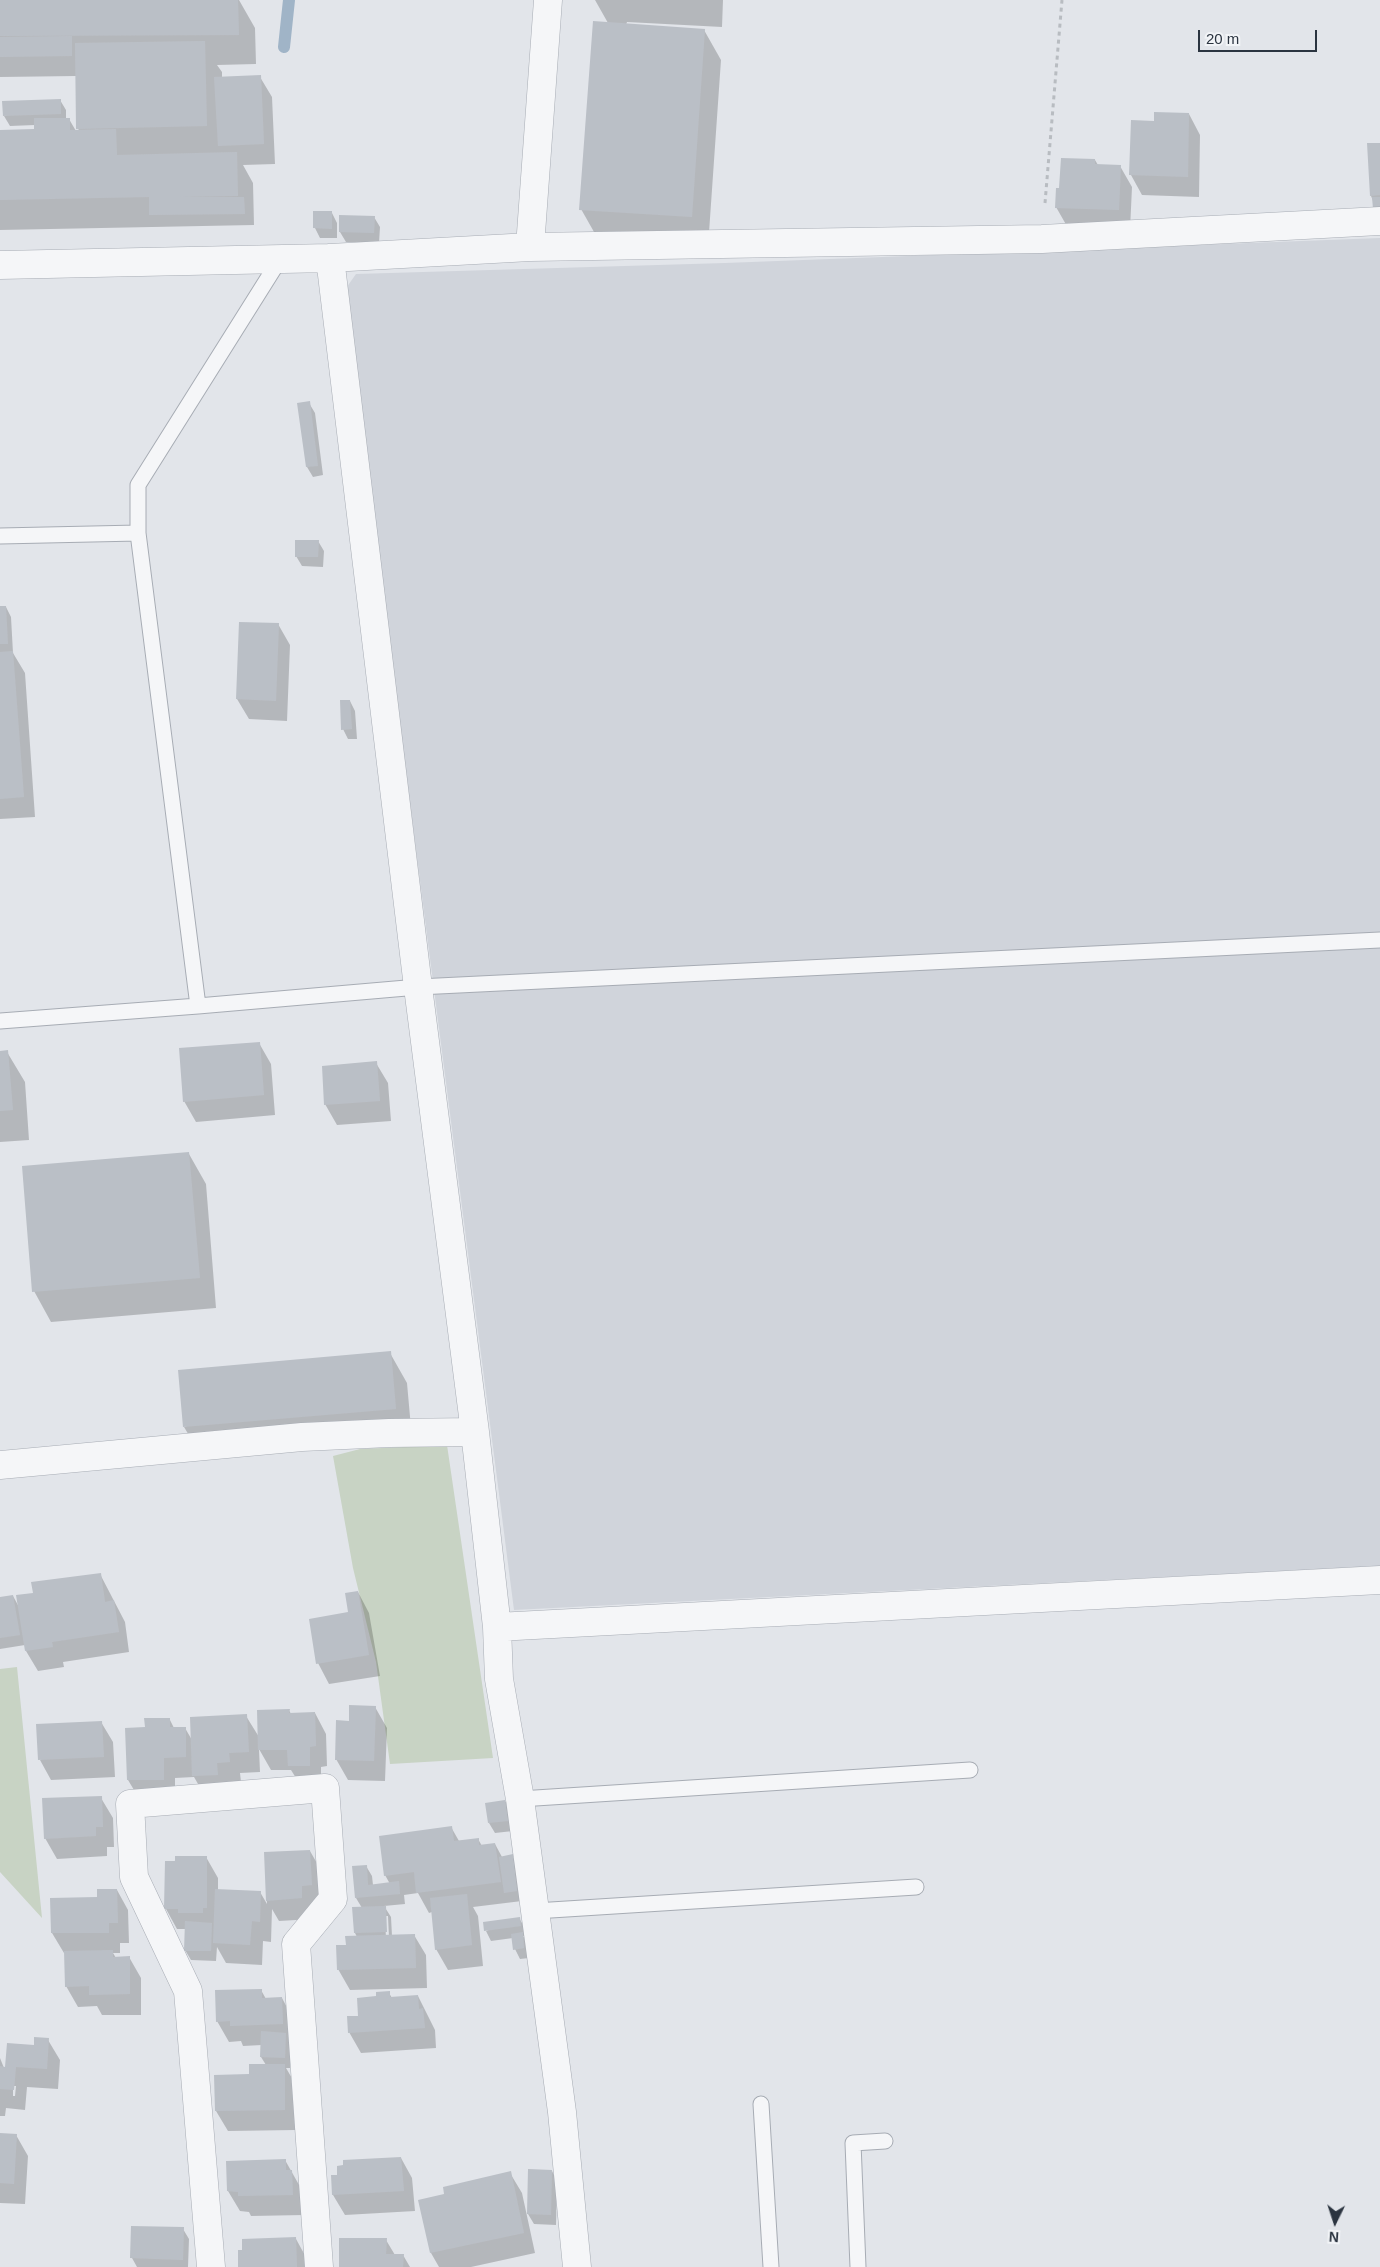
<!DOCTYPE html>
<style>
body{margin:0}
#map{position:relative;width:1380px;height:2267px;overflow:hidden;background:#e2e5ea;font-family:Arial,sans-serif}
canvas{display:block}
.north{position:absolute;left:1310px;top:2197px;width:50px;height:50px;-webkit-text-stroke:4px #f2f4f7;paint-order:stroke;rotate:184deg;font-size:14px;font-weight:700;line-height:20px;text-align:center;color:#2b3440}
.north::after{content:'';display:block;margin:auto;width:18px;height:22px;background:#2b3440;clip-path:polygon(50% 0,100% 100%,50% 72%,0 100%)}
.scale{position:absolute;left:1198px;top:30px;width:119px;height:22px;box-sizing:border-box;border:2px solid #2b3440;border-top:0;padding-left:6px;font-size:15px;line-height:18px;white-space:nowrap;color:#2b3440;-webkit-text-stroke:4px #f2f4f7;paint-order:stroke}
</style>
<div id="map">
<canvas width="1380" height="2267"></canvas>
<div class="north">N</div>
<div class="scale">20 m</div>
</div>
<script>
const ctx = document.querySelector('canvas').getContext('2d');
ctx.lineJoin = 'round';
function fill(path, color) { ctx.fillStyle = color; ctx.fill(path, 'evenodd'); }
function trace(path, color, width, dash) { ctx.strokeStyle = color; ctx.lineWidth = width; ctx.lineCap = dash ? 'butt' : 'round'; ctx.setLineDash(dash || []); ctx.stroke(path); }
fill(new Path2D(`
 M1380,238V1566L514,1610L344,291L356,274L725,263Z`), '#d0d4db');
fill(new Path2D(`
 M447,1445L493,1758L390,1764L376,1662L353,1568L333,1456L360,1449Z
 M17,1667L42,1918L0,1872V1669Z`), '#c8d3c4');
fill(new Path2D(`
 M0,0H239L255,28L256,64L217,65L222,72V78L260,77L272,97L275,164L243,165L253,183L254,225L0,230V131L36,130L35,125L10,126L4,116L60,100L66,110V119H69L76,131H79L78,128L77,76L0,77Z
 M595,0H723L722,27L627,22L626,25L704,30L721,60L708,247L598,239L581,209L608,23Z
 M1189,114L1200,135L1199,197L1142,195L1131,175Z
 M1380,144V218L1371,196Z
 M1095,160L1098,165L1120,166L1132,187L1130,230L1068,228L1056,207L1061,189Z
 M332,213L337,223V238H320L315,228Z
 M340,217H374L380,227L379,243L346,242L340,232Z
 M309,403L315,413L323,475L313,477L307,467L299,404Z
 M318,541L324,551L323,567L302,566L296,556Z
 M0,607H6L11,617L13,653L25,673L35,817L0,819Z
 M278,624L290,645L287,721L249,719L237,699Z
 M350,701L355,711L357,739H348L343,729Z
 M259,1043L271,1064L275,1115L196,1122L184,1101Z
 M0,1052H7L25,1082L29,1140L0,1142Z
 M376,1063L388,1083L391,1121L337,1125L325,1104Z
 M189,1154L206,1184L216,1308L51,1322L34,1291Z
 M390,1353L407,1383L412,1439L202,1457L184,1427Z
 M100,1574L125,1622L129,1652L63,1662L64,1667L38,1671L26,1651L25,1645L0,1649V1598L13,1596L19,1607L34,1594Z
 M358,1592L369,1613L380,1676L329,1684L318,1663L350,1613Z
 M375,1707L387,1728L385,1781L348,1780L336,1759L350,1722Z
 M289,1710L291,1714L315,1713L326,1734L327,1766L321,1767V1786H301L291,1770H271L259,1749L260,1772L240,1773L241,1782L205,1796L194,1777L175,1778V1800H140L128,1780L146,1728L170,1720L174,1728H185L192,1740L246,1716L259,1737Z
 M101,1722L113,1742L115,1777L51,1780L40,1760Z
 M101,1798L113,1818L114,1847H107V1856L57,1859L45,1838Z
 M505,1801L511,1811L513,1831L495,1833L489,1823Z
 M451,1827L459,1841L478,1839L482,1846L495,1844L502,1857L512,1856L518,1866L522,1901L473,1907L478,1916L483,1966L448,1970L436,1949L432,1912L429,1913L418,1893L404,1895L405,1904L384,1906L391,1917L392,1936L414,1935L426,1955L427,1988L350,1990L338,1969L347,1947L357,1937L355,1933L362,1908L356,1898L366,1866L372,1876L373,1885L390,1884L385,1875ZM385,1916H388L389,1938L386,1939Z
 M310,1851L322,1872L323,1905L313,1919L279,1921L272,1909L271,1942L263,1941L262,1965L226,1963L217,1947L216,1961L191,1960L185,1950L186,1929H177L166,1909V1862L206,1857L218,1878V1890L260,1892L267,1904L265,1853Z
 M117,1890L128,1910L129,1943H120V1953H113L116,1958L129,1957L141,1978V2015H102L97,2006L78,2007L66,1986V1953H64L52,1933L99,1899Z
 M519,1918L525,1928L526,1936H523L528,1944L529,1958L520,1959L515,1949L513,1938L491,1941L486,1931Z
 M261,1990L266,1999L282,1998L293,2019L290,2068H286L296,2085V2130L228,2131L216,2111L251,2076L266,2065L261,2057L262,2045L243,2046L241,2041L229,2042L217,2021Z
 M389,1993L392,1998L418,1996L435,2030L436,2048L361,2053L349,2032L360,2017Z
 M48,2040L60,2060L58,2089L27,2087L25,2110L6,2108L5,2116H0V2058L4,2068H6L35,2047ZM13,2086H16L15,2096H13Z
 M0,2134L16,2135L28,2156L25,2204L0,2203Z
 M401,2158L412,2178L415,2211L345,2215L333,2195L332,2176H339L345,2166Z
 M285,2160L303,2192L304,2215L251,2216L249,2212L240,2211L228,2191Z
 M529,2170L552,2171L557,2181L556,2225L534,2224L528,2214Z
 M510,2173L522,2193L535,2253L471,2267H439L431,2253L420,2201L446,2195Z
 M183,2229L189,2239L188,2267H137L132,2258Z
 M296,2239L307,2259L308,2267H239Z
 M386,2240L395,2255H403L410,2267H340Z`), '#0003');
trace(new Path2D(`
 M284,47L289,0`), '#a0b4c7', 12);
fill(new Path2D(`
 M0,0H238L239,35L0,36Z
 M593,21L705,29L692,217L579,210Z
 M72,36V56L0,57V37Z
 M205,41L207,126L76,129L75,43Z
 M261,75L264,144L218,146L214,77Z
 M61,99V114L3,116L2,101Z
 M1154,112L1189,113L1188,177L1129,175L1131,120L1154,121Z
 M34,118H70V130L116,129L117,155L237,152L238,196L178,197H244L245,214L149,215V197L0,200V130L34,129Z
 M1367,143H1380V195L1370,196Z
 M1061,158L1095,159V164L1121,165L1119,210L1055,208L1056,188H1059Z
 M1372,197H1380V209H1373Z
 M313,211H332V229L313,228Z
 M339,215L375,216L374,233L339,232Z
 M310,401L318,466L306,467L297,403Z
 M295,540H319L318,557H295Z
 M0,606H6L8,644H0Z
 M239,622L279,623L276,701L236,699Z
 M13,651L24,797L0,799V652Z
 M340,700H350L352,729L341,730Z
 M260,1042L264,1095L183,1102L179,1048Z
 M8,1050L13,1110L0,1111V1051Z
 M377,1061L380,1101L324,1105L322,1066Z
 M189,1152L200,1278L32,1292L22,1166Z
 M391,1351L396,1409L183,1427L178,1370Z
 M101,1573L105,1602L114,1600L119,1632L52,1642L53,1647L25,1651L16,1595L33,1593L31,1582Z
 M358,1591L369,1655L316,1664L309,1619L348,1612L345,1593Z
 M13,1595L20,1635L0,1638V1597Z
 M349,1705L376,1706L374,1761L335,1760L336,1720L349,1721Z
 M290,1709L289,1713L315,1712L316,1746L310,1747V1766H288L287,1750H258L257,1710Z
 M247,1714L249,1752L229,1753L230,1762L217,1763L218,1775L192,1776L190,1717Z
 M144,1718H170V1727H186V1757L164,1758V1780H127L125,1728L145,1727Z
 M102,1721L104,1757L38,1760L36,1724Z
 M102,1796L103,1827H96V1836L44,1839L42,1798Z
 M505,1800L508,1821L488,1823L485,1803Z
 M452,1826L454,1841L479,1838V1845L495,1843L501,1882L416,1893L414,1872L384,1876L379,1836Z
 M310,1850L312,1885L302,1886V1898L266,1901L264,1852Z
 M513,1854L517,1891L504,1893L499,1857Z
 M175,1856H207V1908H203V1913H178V1909H164L165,1861H175Z
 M367,1865L368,1885L399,1881L400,1894L355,1898L352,1866Z
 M97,1889H117L118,1923H109V1933H51L50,1898L97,1897Z
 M215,1889L261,1891L260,1922L252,1921L250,1945L213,1943Z
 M467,1894L472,1945L435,1950L430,1898Z
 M386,1906L387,1932L354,1933L352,1907Z
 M520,1917L521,1926L484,1931L483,1922Z
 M185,1921L212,1923L211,1951H184Z
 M523,1932L524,1948L513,1950L511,1934Z
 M415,1934L416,1968L337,1970L336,1945H346L345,1936Z
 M113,1950V1957L130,1956V1994L89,1995V1986L65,1987L64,1951Z
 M262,1989V1998L282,1997L283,2024L230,2026V2021L216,2022L215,1990Z
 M390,1991V1997L418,1995L419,2009L423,2008L425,2028L348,2033L347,2016H358L357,1998L376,1996V1992Z
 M261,2031L286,2033L285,2058L260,2057Z
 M34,2037L49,2038L47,2069L16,2067L14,2090L0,2089V2066L5,2067L7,2043L34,2045Z
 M249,2064H285V2110L215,2111L214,2075L249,2074Z
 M0,2133L17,2134L14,2184L0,2183Z
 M401,2157L404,2191L332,2195L331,2175H337V2166L343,2165V2160Z
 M286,2159V2170H292L293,2195L238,2196V2192L227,2191L226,2161Z
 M528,2169L552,2170L551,2215L527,2214Z
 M511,2171L524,2233L430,2253L418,2200L444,2194L443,2187Z
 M131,2226L184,2227L183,2260L130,2258Z
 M296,2237L297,2267H238V2250H242V2239Z
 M339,2238H387L386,2254H404L403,2267H339Z`), '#babfc6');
const service = new Path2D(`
 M0,536L138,533
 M198,1006L418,987L1380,940
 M0,1021L198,1006L138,533V485L280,259
 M520,1799L970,1770
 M535,1911L916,1887
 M761,2104L771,2267
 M858,2267L853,2143L885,2141`);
const minor = new Path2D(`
 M530,247L548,0
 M330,258L418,987L475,1432L497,1627L499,1679L520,1799L562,2112L577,2267
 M0,265L330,258L530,247L1042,239L1380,221
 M0,1465L302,1437L389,1433L475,1432
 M497,1627L1380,1580
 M211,2267L188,1991L134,1877L130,1804L325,1788L333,1899L296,1944L319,2267`);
trace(service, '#a7acb4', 17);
trace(minor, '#a7acb4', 29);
trace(new Path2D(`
 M1045,203L1062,0`), '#b8bcc1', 3, [4, 4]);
trace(service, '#f5f6f8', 15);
trace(minor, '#f5f6f8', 28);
</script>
